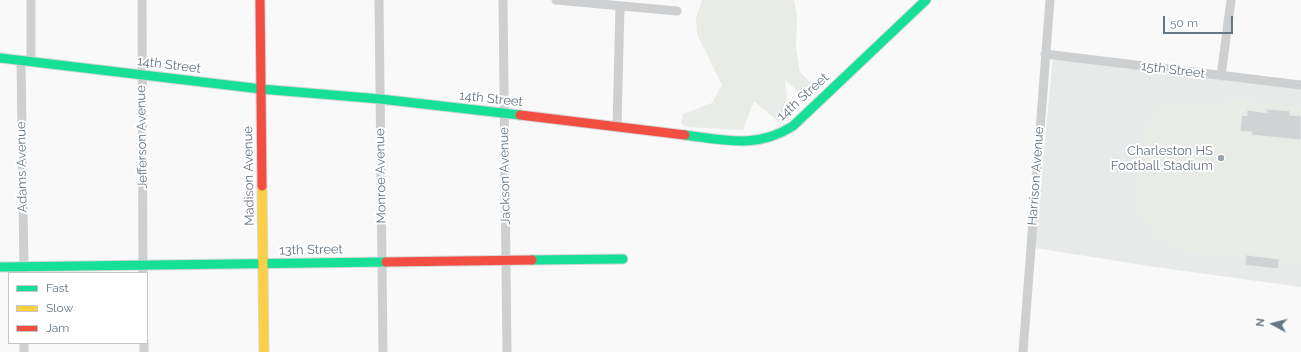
<!DOCTYPE html>
<style>
body{margin:0}
#map{position:relative;width:1301px;height:352px;overflow:hidden;background:#f9f9f9;font-family:Raleway,sans-serif}
canvas{display:block}
.legend{position:absolute;left:8px;top:272px;width:140px;height:72px;box-sizing:border-box;background:#fff;border:1px solid #c1c8cd;margin:0;padding:5px 7px;list-style:none;font-size:12px;color:#657683}
.legend li{display:flex;align-items:center;gap:8px;height:20px}
.legend b{width:20px;border:1px solid #c1c8cd}
.north{position:absolute;left:1253px;top:304px;width:40px;height:40px;-webkit-text-stroke:3px #fff;paint-order:stroke;rotate:277deg;font-size:11px;font-weight:700;line-height:16px;text-align:center;color:#657683}
.north::after{content:'';display:block;margin:auto;width:14px;height:18px;background:#657683;clip-path:polygon(50% 0,100% 100%,50% 72%,0 100%)}
.scale{position:absolute;left:1163px;top:16px;width:70px;height:18px;box-sizing:border-box;border:2px solid #657683;border-top:0;padding-left:5px;font-size:12px;line-height:14px;white-space:nowrap;color:#657683;-webkit-text-stroke:3px #fff;paint-order:stroke}
</style>
<div id="map">
<canvas width="1301" height="352"></canvas>
<ul class="legend">
<li><b style="height:5px;background:#16e098"></b>Fast</li>
<li><b style="height:5px;background:#ffcf43"></b>Slow</li>
<li><b style="height:5px;background:#f24e42"></b>Jam</li>
</ul>
<div class="north">N</div>
<div class="scale">50 m</div>
</div>
<script>
const ctx = document.querySelector('canvas').getContext('2d');
ctx.lineJoin = 'round';
function fill(path, color) { ctx.fillStyle = color; ctx.fill(path, 'evenodd'); }
function trace(path, color, width, dash) { ctx.strokeStyle = color; ctx.lineWidth = width; ctx.lineCap = dash ? 'butt' : 'round'; ctx.setLineDash(dash || []); ctx.stroke(path); }
function label(font, color, halo, rows, align = 'center') {
  ctx.font = font + ' Raleway,sans-serif'; ctx.lineWidth = 4; ctx.setLineDash([]); ctx.textBaseline = 'middle'; ctx.strokeStyle = halo; ctx.fillStyle = color; for (const [text, x, y, turn = 0] of rows) {
    ctx.save(); ctx.translate(x, y); ctx.rotate((+turn || 0) * Math.PI / 180); ctx.textAlign = isNaN(turn) ? turn : align; if (halo) ctx.strokeText(text, 0, 0); ctx.fillText(text, 0, 0); ctx.restore();
  }
}
fill(new Path2D(`
 M1053,55L1301,85V287L1155,267L1035,248Z`), '#e8e9e9');
fill(new Path2D(`
 M700,0H794L797,16L796,48L800,72L813,85L806,98L785,80L788,106L781,124L754,101L743,130L686,127L681,123L683,114L712,103L722,85L697,34L696,17L702,1Z
 M1231,99L1301,107V265L1279,263L1278,269L1245,265V259L1192,253L1177,249L1153,234L1140,212L1137,193L1146,123L1166,103L1206,108Z`), '#e8ebe6');
const building = new Path2D(`
 M1267,109L1290,111V115L1301,116V140L1251,135L1252,132L1240,131L1242,115L1247,116V110L1267,113Z
 M1246,255L1279,259L1278,269L1245,265Z`);
fill(building, '#d0d2d3');
trace(building, '#e8e8e8', 1);
const fast = new Path2D(`
 M0,58L261,89L380,99L520,115
 M685,135C725,140 757,149 793,126L926,0
 M532,260L623,259
 M0,267L386,262`);
const slow = new Path2D(`
 M262,186L264,352`);
const jam = new Path2D(`
 M260,0L262,186
 M520,115L685,135
 M386,262L532,260`);
trace(fast, '#d5d6d7', 11);
trace(slow, '#d5d6d7', 11);
trace(jam, '#d5d6d7', 11);
trace(new Path2D(`
 M31,0V61
 M142,0L143,273
 M379,0L383,352
 M503,0L507,352
 M556,0L677,11
 M1045,54L1301,85
 M21,60L24,272
 M1221,76L1231,0
 M617,126L620,7
 M24,343V352
 M144,343V352
 M1023,352L1050,0`), '#cecfd0', 9);
trace(fast, '#16e098', 9);
trace(slow, '#ffcf43', 9);
trace(jam, '#f24e42', 9);
for (const [x, y, r, color] of [
 [1221,158,4,"#99a4ac"]
]) { const dot = new Path2D(); dot.arc(x, y, r, 0, 2 * Math.PI); ctx.fillStyle = color; ctx.fill(dot); trace(dot, '#fff', 1.5); }
label('13px', '#657683', '#fff', [
 ["14th Street",169,65,7],
 ["15th Street",1173,70,7],
 ["14th Street",803,97,-42],
 ["14th Street",491,99,6],
 ["Jefferson Avenue",142,137,-91],
 ["Adams Avenue",22,167,-91],
 ["Madison Avenue",249,176,-91],
 ["Monroe Avenue",381,176,-91],
 ["Jackson Avenue",505,176,-91],
 ["Harrison Avenue",1036,176,-86],
 ["13th Street",311,250,-1]
]);
label('13px', '#657683', '#fff', [
 ["Charleston HS",1213,151],
 ["Football Stadium",1213,166]
], 'right');
</script>
